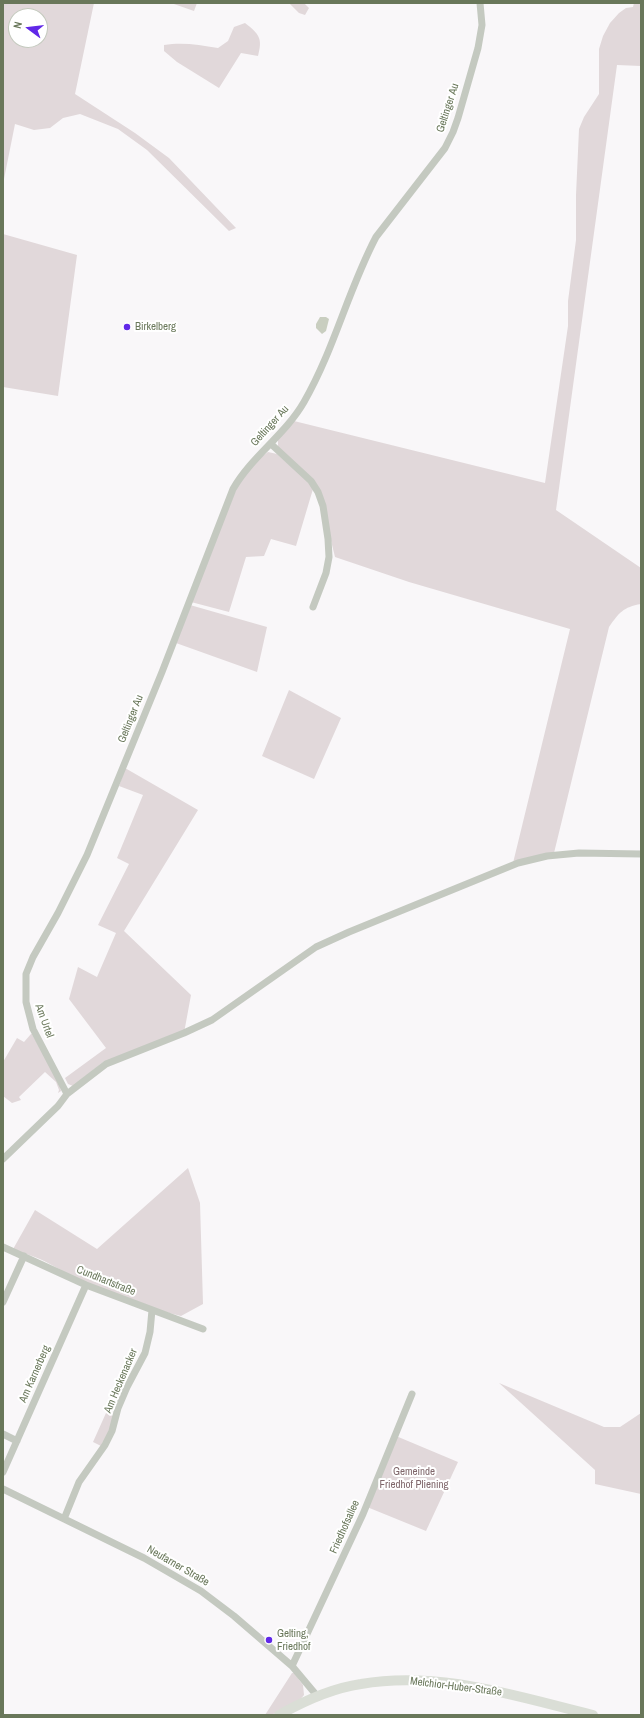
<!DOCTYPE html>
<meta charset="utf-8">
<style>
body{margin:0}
#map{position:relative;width:644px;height:1718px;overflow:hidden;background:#f9f7f9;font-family:"Archivo Narrow",sans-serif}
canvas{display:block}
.frame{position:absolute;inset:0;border:4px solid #69775a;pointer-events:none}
.north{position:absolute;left:8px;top:8px;width:40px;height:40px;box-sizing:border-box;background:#fff;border:1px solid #c3c9bd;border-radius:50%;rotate:285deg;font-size:11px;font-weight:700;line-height:16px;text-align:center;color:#69775a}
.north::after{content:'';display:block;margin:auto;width:14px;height:18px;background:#6128e8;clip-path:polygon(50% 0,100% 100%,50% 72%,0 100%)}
</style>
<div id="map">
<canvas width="644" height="1718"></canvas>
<div class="frame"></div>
<div class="north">N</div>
</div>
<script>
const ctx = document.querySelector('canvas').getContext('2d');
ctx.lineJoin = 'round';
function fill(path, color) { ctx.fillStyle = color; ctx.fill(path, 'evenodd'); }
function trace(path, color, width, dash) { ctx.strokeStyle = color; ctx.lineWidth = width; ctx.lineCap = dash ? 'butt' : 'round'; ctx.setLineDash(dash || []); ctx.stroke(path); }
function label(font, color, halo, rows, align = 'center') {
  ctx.font = font + ' "Archivo Narrow",sans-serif'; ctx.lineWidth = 4; ctx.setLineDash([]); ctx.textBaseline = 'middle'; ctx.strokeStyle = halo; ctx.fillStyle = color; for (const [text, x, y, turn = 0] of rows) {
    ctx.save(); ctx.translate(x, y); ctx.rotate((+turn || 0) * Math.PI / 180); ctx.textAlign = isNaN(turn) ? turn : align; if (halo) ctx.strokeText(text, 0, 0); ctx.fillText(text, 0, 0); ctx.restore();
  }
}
fill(new Path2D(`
 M3,3H94L75,94L135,133L169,158L236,228L229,231L147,150L118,129L80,114L63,118L50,128L34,130L15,124L3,184ZM16,16H40V40H16Z
 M171,3H197L194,11Z
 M289,3H304L309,8L305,15L299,13Z
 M634,3H641V66L617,65L556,510L641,568V604C623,607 619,613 609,627L554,853L513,863L570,629L409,582L335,557L318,488L278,447V440L294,421L545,483L568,326V301L576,240V195L579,129L584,117L599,94V49L603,36L610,23L619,13L626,8L633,7Z
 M245,23C259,34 263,38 258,56L241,53L219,88L177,62L164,51V45C183,42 199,45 218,48L228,41L234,27Z
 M3,234L77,255L58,396L3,387Z
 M268,452L277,454L310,483L313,489L296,546L271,539L264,556L246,557L229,612L191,602L239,482L260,458Z
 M190,605L267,627L257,672L176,643Z
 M289,690L341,718L314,779L262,756Z
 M125,768L198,810L124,931L191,995L184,1033L103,1062L73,1086L68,1084L65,1078L106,1048L69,999L78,967L97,977L116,933L98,925L129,864L117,858L143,795L119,786Z
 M31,1034H32L59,1083L61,1091L58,1093L59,1090L56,1082L45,1072L19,1097L21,1100L12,1103L3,1096V1062L17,1038L24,1042Z
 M188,1168L200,1203L203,1304L181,1316C149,1308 118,1298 88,1284C62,1273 40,1254 12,1251L35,1210L97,1249Z
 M499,1383L604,1427H620L641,1413V1494L595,1484V1470Z
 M106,1413L113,1416L110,1430L101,1446L93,1442Z
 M396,1436L458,1462L426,1531L367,1507Z
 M292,1673H294L303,1685L304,1695C296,1706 279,1715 265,1715Z`), '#e1d8da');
fill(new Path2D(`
 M320,317H326L329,319L326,331L322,334L316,328V324Z`), '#c9cec0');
trace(new Path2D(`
 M271,444L311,481L318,492L323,506L328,539L329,557L326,573L313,607
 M67,1094L106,1064L184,1033L212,1020L316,947L349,932L518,863L547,856L579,853L641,854
 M3,1159L58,1106L67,1094L33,1029L26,1002V974L33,957L58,913L87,855L162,672L233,489C252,456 285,435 304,402C334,350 348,290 376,237L445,148L453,132L458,118L478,48L482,25L480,3
 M3,1247L86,1285L203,1329
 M3,1302L24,1256
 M3,1434L17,1441
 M3,1472L86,1285
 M3,1489L144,1558L201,1591L234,1616L292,1666L318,1697
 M64,1519L79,1482L105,1445L112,1431L118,1408L127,1387L145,1353L150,1332L152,1310
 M292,1666L363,1514L412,1394`), '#c4c9c0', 7);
trace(new Path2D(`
 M279,1715C304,1701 333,1688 361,1684C439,1670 518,1697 593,1715`), '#daded6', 10);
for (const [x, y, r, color] of [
 [127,327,4,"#6128e8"],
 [269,1640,4,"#6128e8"]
]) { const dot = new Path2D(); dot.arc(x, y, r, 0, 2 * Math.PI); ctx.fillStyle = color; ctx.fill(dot); trace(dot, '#fff', 1.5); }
label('11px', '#69775a', '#fff', [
 ["Geltinger Au",448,108,-72],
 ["Geltinger Au",270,426,-48],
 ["Geltinger Au",131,719,-68],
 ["Am Urtel",44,1021,70],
 ["Cundhartstraße",106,1281,22],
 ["Am Karnerberg",35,1374,-66],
 ["Am Heckenacker",121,1381,-67],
 ["Friedhofsallee",345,1527,-66],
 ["Neufarner Straße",178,1566,30],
 ["Melchior-Huber-Straße",456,1687,7]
]);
label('11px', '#69775a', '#fff', [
 ["Birkelberg",135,327],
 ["Gelting,",277,1634],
 ["Friedhof",277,1647]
], 'left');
label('11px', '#7f666a', '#fff', [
 ["Gemeinde",414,1472],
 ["Friedhof Pliening",414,1485]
]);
</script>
